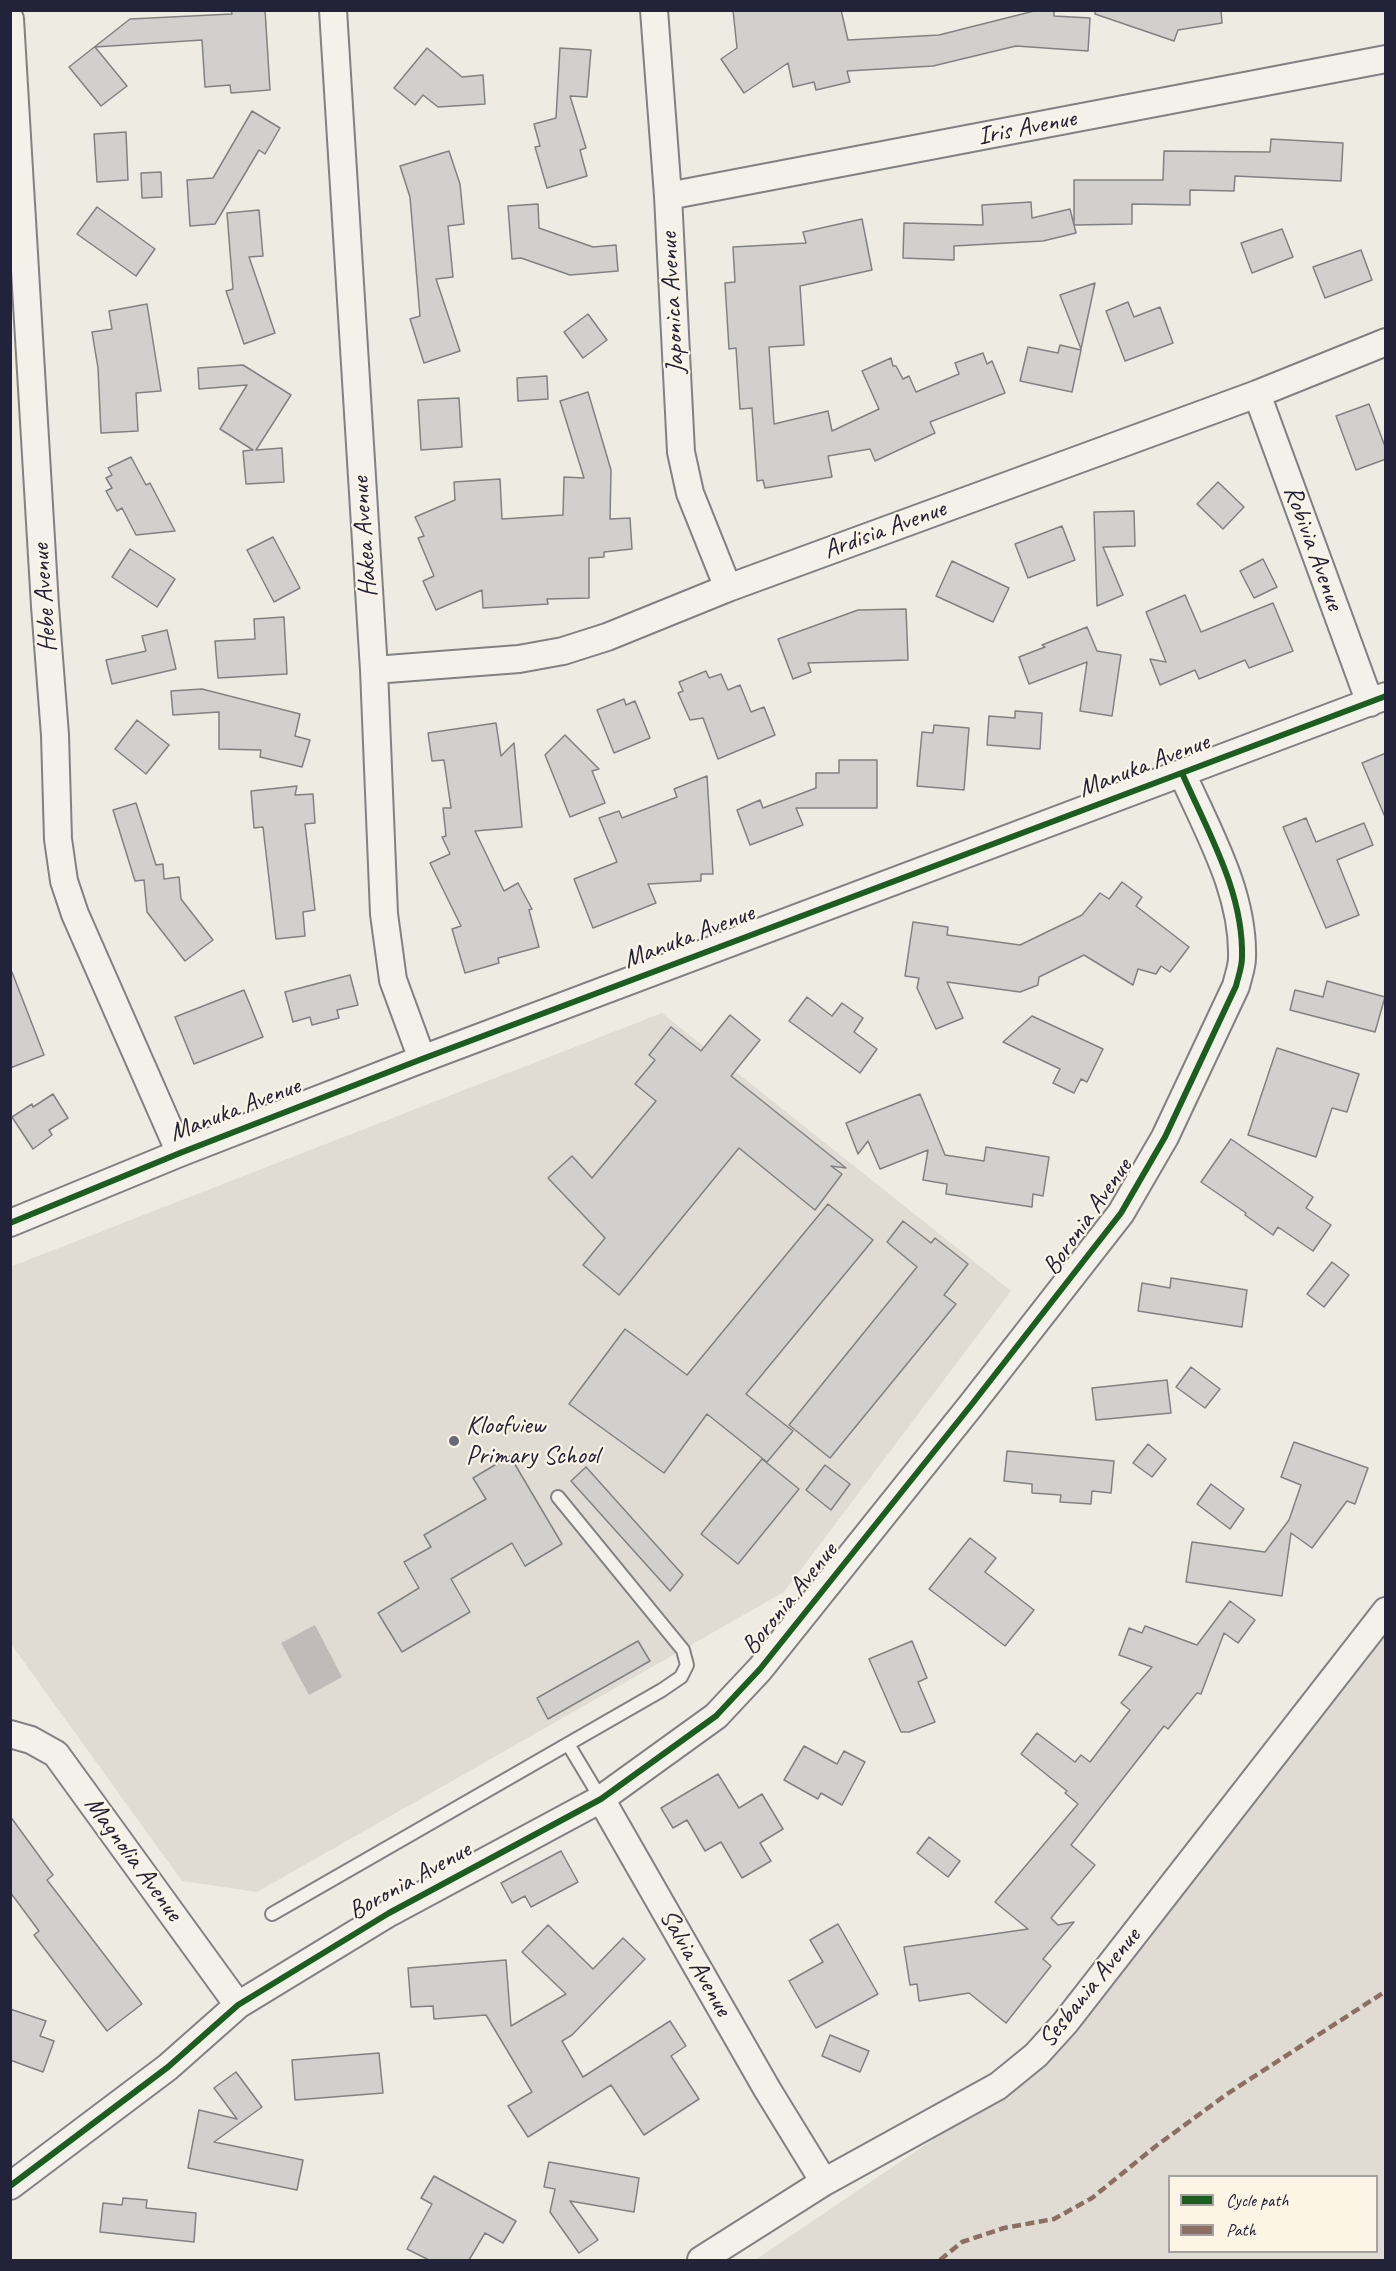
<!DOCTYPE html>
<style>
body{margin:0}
#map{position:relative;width:1396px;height:2271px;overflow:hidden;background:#eeebe3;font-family:Caveat,sans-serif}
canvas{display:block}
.frame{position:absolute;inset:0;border:12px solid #22223b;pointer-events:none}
.legend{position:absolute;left:1168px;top:2175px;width:210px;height:78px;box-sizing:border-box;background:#fcf5e5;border:2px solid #a5a1a1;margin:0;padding:8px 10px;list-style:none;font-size:18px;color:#22223b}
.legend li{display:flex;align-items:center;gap:12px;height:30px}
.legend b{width:30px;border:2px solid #a5a1a1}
</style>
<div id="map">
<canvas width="1396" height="2271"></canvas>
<div class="frame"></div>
<ul class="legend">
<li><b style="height:8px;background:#1b5e20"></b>Cycle path</li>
<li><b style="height:8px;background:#8d6e63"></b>Path</li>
</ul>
</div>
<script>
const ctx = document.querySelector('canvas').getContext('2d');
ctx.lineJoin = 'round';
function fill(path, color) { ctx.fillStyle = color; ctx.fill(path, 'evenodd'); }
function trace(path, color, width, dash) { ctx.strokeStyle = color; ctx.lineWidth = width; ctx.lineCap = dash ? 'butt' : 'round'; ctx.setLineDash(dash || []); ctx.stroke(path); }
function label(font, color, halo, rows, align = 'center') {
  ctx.font = font + ' Caveat,sans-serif'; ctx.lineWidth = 4.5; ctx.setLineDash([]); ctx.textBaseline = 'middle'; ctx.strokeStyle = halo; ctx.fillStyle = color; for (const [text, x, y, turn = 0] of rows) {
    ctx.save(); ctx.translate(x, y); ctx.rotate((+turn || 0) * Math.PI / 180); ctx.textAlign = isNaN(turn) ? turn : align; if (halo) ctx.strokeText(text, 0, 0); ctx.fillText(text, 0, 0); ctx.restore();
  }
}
fill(new Path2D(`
 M662,1013L1011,1291L784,1592L257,1892L182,1881L11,1644L10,1267Z`), '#e0dcd4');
fill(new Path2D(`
 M295,1169L491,1396V1440L99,1687L11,1559V1362Z
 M1385,1627V2260H755L1049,2061ZM1170,2176H1376V2252H1170Z
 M210,1635L316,1799L220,1860L115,1696Z`), '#e0dcd3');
fill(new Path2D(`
 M315,1625L342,1677L309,1695L281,1643Z`), '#c0bbb8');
const building = new Path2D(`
 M231,10H265L270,90L231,93L230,85L205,87L202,40L95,47L127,86L101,106L69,67L130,19L232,14Z
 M733,10H841L848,40L939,35L1038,10H1054V16L1090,18L1088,51L1016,46L933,66L847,71L850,82L816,90L814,82L793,87L788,63L744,93L721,59L737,48Z
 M1095,10H1221L1222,23L1178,30L1174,41L1095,14Z
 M427,48L462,77L483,75L485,104L438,107L423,95L415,105L394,88Z
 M560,48L591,50L587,97L570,96L586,148L580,150L587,176L547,188L535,147L540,146L534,124L556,118Z
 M252,111L280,128L265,154L259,150L215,224L190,226L187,180L213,178Z
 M126,132L128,180L97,182L94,134Z
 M1271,139L1343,143L1341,181L1235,176L1234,191L1190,190V205L1132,204V224L1074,225V180H1163L1164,151L1270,152Z
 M449,151L460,184L464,224L448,226L453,277L436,279L460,351L424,363L410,319L420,316L410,197L400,166Z
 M161,172L162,197L142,198L141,173Z
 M1031,202L1032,218L1070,209L1076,233L1043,241L954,246V260L903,258L904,223L983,225L982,205Z
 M538,204L539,228L593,247L616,245L618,271L570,275L521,258L512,259L508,206Z
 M97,207L155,249L136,276L77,234Z
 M259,210L263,256L249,257L275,333L244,344L226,291L233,289L227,213Z
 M862,219L872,270L800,286L804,345L769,347L774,424L828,411L832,431L879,409L862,371L891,358L893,366H896L903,379L909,376L916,392L959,374L955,363L983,353L987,364L992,361L1005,393L930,422L935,433L875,461L870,449L828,456L832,477L765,488L763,480L757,481L752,408L740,409L736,348L729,349L725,283L735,282L733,247L806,243L803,232Z
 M1282,229L1293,257L1252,273L1241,243Z
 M1361,250L1372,280L1325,298L1313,267Z
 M1095,283L1081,349L1060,295Z
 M1128,302L1134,317L1160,307L1173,343L1125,361L1106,311Z
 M147,304L161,391L136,393L138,431L101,433L98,368L92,332L112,329L109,311Z
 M588,314L607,340L583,358L564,332Z
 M1060,345L1081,350L1072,392L1020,381L1028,347L1058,353Z
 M243,365L291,395L256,450L282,448L284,482L246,484L243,451L253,450L220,429L247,385L199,389L198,368Z
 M547,376L548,399L518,401L517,378Z
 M588,392L611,470L610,519L630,518L632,549L604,552V557L589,558V598L547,599L548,604L483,608L482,590L436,610L423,581L434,576L418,538L424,536L415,517L455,500L454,482L500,479L502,519L563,515L564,477L584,478L560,401Z
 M459,398L462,447L421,450L418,400Z
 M1369,404L1386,449V459L1356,470L1336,416Z
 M131,457L146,485L150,483L175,531L136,535L122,508L117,511L106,491L112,488L106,478L112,475L108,468Z
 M1218,482L1244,507L1223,529L1197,504Z
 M1134,511L1135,546L1103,547L1123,595L1097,606L1094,512Z
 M1062,526L1075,560L1028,578L1015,544Z
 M273,537L300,588L274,602L247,550Z
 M130,549L175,579L157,607L112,577Z
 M1263,559L1277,587L1254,598L1240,571Z
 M952,561L1009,588L993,622L936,596Z
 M1185,595L1201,632L1273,603L1293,651L1249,668L1245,660L1199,679L1195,670L1160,685L1150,659L1166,662L1146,612Z
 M906,609L908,660L808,663L811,672L793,679L778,639L858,610Z
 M284,617L287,674L218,678L215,641L255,639L254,619Z
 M1087,627L1097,651L1121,655L1112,716L1080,711L1087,662L1029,684L1019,657L1045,647L1042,645Z
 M167,630L176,669L112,684L106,660L146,651L142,636Z
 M706,671L709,678L721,674L728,690L740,685L751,712L764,707L775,735L718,759L703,718L690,720L678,693L683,691L679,682Z
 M202,689L300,714L295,736L310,740L302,767L260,757L261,750L219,749V712L173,715L171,691Z
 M624,699L626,705L635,701L650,738L614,753L597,710Z
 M1015,711L1042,713L1040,749L987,745L989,716L1015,718Z
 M137,720L169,745L146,774L115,749Z
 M496,723L501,756L514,743L522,827L475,831L504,891L518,883L532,909L529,910L539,947L498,958L499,963L465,973L452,929L461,926L430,863L450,854L442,837L446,836L443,808H451L444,760L432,761L428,733Z
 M934,725L969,728L964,790L917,786L922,732L933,733Z
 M565,735L599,769L592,771L605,803L570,817L545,755Z
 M1386,753V817H1385L1362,763Z
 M839,760H877V808H796L803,825L750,845L737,810L760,800L763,808L816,788V773H839Z
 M707,776L713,874H701V881L648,884L656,903L593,928L574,879L617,862L599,818L619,811L622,818L677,797L674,789Z
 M297,786L295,795L313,794L315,823L305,824L315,910L303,912L305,936L276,939L263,827L254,828L251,791Z
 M136,803L156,865L163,864L164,879L179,877L181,899L213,940L185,961L147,912L144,880L135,881L113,810Z
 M1306,818L1316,842L1364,823L1373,845L1337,860L1359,915L1326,928L1283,827Z
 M1122,882L1142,897L1136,906L1189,947L1170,972L1161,966L1156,974L1138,969L1133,985L1084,955L1039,977L1038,985L1020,992L947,982L963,1018L936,1029L917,988L919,978L905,976L913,922L948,927L947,935L1020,945L1082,915L1100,893L1109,899Z
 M10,972H12L44,1055L10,1068Z
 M350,975L358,1005L337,1010L339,1018L312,1025L310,1017L293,1022L285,992Z
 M1327,981L1385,997L1375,1032L1290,1010L1295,990L1323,997Z
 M244,990L263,1037L194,1064L175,1017Z
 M807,997L832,1016L842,1003L863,1018L854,1032L877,1049L860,1073L789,1021Z
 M730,1015L760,1040L731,1076L846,1168L831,1166L842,1174L815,1210L739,1148L619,1295L583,1265L605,1238L548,1178L572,1156L592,1178L656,1101L635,1084L655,1060L649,1055L671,1027L701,1051Z
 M1032,1016L1103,1049L1087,1082L1081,1079L1074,1093L1053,1083L1060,1069L1003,1042Z
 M1277,1048L1359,1074L1347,1112L1332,1108L1316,1157L1248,1135Z
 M53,1094L68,1118L49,1130L52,1135L33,1149L12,1117L32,1104L33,1107Z
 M920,1094L945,1155L984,1161L986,1147L1049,1157L1043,1196L1033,1194L1032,1207L946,1194L947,1184L923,1180L928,1150L880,1169L868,1141L858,1154L846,1123Z
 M1231,1139L1313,1197L1306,1208L1331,1225L1313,1251L1278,1227L1273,1235L1245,1215L1246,1213L1201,1182Z
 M828,1204L873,1240L746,1394L793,1431L767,1462L707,1414L664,1473L569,1404L625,1329L687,1375Z
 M903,1221L931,1243L935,1238L968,1264L944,1295L956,1304L830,1458L789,1425L917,1267L887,1242Z
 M1332,1262L1349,1275L1324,1307L1307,1294Z
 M1171,1278L1247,1290L1242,1327L1138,1311L1142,1283L1170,1288Z
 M1191,1367L1220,1389L1205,1408L1176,1387Z
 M1167,1380L1171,1413L1096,1420L1092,1388Z
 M1294,1442L1368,1468L1355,1504L1347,1501L1312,1548L1291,1533L1282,1596L1186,1582L1192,1542L1265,1552L1289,1520L1301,1485L1281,1477Z
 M1148,1444L1166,1459L1152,1477L1133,1463Z
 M1007,1451L1114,1461L1111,1493L1092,1491L1091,1504L1060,1502L1061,1495L1032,1493V1484L1004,1481Z
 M510,1456L562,1544L525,1566L512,1543L451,1579L470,1612L402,1652L378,1613L419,1588L404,1562L431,1547L424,1535L486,1499L473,1478Z
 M762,1459L799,1489L738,1564L701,1534Z
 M825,1465L850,1484L831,1510L806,1490Z
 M586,1467L683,1575L670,1591L571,1481Z
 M1211,1484L1244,1509L1230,1529L1197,1504Z
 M970,1538L996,1558L985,1572L1034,1610L1005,1646L929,1589Z
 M1230,1601L1255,1620L1238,1643L1224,1633L1201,1694L1197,1693L1168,1729L1164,1726L1071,1845L1095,1865L1051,1918L1058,1925L1074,1922L1043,1959L1051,1966L1006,2023L969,1993L919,2001L917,1984L910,1985L904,1947L1028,1929L995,1902L1078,1804L1065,1793L1067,1791L1021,1754L1037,1733L1075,1762L1081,1755L1090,1762L1130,1710L1121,1703L1152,1667L1119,1655L1129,1628L1142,1633L1145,1626L1197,1645Z
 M638,1641L650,1661L548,1719L537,1698Z
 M912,1641L927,1678L918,1682L935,1722L909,1732H901L869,1659Z
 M804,1746L837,1764L844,1751L865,1762L842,1805L821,1793L818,1799L784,1780Z
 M718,1774L739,1808L762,1794L783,1829L760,1843L771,1861L742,1878L721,1842L705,1851L687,1820L673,1828L661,1808Z
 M10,1816L53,1875L47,1880L142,2004L107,2031L34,1935L39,1931L10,1892Z
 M929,1837L960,1861L948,1877L917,1853Z
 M561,1851L578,1882L531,1907L525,1896L512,1903L501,1883Z
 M838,1924L878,1994L816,2028L789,1981L823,1962L810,1940Z
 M548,1925L593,1969L623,1938L645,1959L572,2035L562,2041L583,2077L670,2021L686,2046L671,2056L699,2099L644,2135L611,2085L528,2137L508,2106L532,2092L486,2015L434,2019L433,2006L411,2007L408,1968L506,1960L511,2026L566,1994L522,1952Z
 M10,2009L46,2021L40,2036L54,2041L43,2072L10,2060Z
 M830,2035L869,2051L860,2072L822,2056Z
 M379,2053L383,2093L295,2100L292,2060Z
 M236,2072L262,2107L214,2142L303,2160L297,2190L188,2168L199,2110L237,2119L214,2088Z
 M549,2162L639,2178L634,2212L570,2201L598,2240L579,2253L550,2212L555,2189L544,2187Z
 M434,2176L516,2221L503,2243L485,2233L469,2260H429L407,2249L432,2204L421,2198Z
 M123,2198L147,2200L146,2208L196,2213L194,2242L100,2232L103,2203L122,2205Z`);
fill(building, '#d2d0cc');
trace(building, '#828182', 1.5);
const lane = new Path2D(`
 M568,1744L601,1799
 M272,1914L662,1690L681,1677L687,1665L683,1650L558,1497`);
const street = new Path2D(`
 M333,10L374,670L384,914L393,980L422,1059
 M654,10L668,196L681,452L690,493L728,588
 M10,19L45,606L55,735L58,839L64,881L75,914L180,1153
 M668,196L1386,59
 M1257,394L1370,703
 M374,670L519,659L563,651L607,637L728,588L1257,394L1386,342
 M10,1223L180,1153L422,1059L1386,696
 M10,1734L31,1740L56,1754L238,2005
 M601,1799L767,2089L824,2182
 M10,2186L168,2067L238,2005L389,1913L601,1799L716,1716L760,1669L972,1404L1121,1213L1165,1137L1236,986C1238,977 1242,967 1242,958C1244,893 1208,832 1182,773
 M701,2260L824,2182L998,2086L1036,2055L1065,2023L1386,1611`);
trace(lane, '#828182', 16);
trace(street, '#828182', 30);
trace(lane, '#f4f1eb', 12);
trace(street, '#f4f1eb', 26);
trace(new Path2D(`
 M940,2260L962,2242L1004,2228L1054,2219L1092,2198L1156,2146L1227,2094L1386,1991`), '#8d6e63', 4.5, [9, 4.5]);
trace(new Path2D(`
 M10,1223L180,1153L422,1059L1386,696
 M10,2186L168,2067L238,2005L389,1913L601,1799L716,1716L760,1669L972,1404L1121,1213L1165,1137L1236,986C1238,977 1242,967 1242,958C1244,893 1208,832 1182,773`), '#1b5e20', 6);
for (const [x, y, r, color] of [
 [454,1441,6,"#696876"]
]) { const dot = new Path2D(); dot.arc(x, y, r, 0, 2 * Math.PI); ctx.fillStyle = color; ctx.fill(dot); trace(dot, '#fcf5e5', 2); }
label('26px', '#22223b', '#fcf5e5', [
 ["Iris Avenue",1027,128,-11],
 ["Japonica Avenue",673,303,-93],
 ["Ardisia Avenue",885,530,-20],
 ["Hakea Avenue",365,537,-94],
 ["Robivia Avenue",1313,548,70],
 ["Hebe Avenue",45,598,-94],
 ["Manuka Avenue",1144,766,-21],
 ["Manuka Avenue",689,937,-21],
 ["Manuka Avenue",235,1110,-21],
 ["Boronia Avenue",1088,1217,-55],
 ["Boronia Avenue",790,1599,-51],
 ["Magnolia Avenue",133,1859,54],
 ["Boronia Avenue",410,1881,-29],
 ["Salvia Avenue",695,1963,60],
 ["Sesbania Avenue",1090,1988,-51]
]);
label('26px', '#22223b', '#fcf5e5', [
 ["Kloofview",466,1426],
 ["Primary School",466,1456]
], 'left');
</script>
